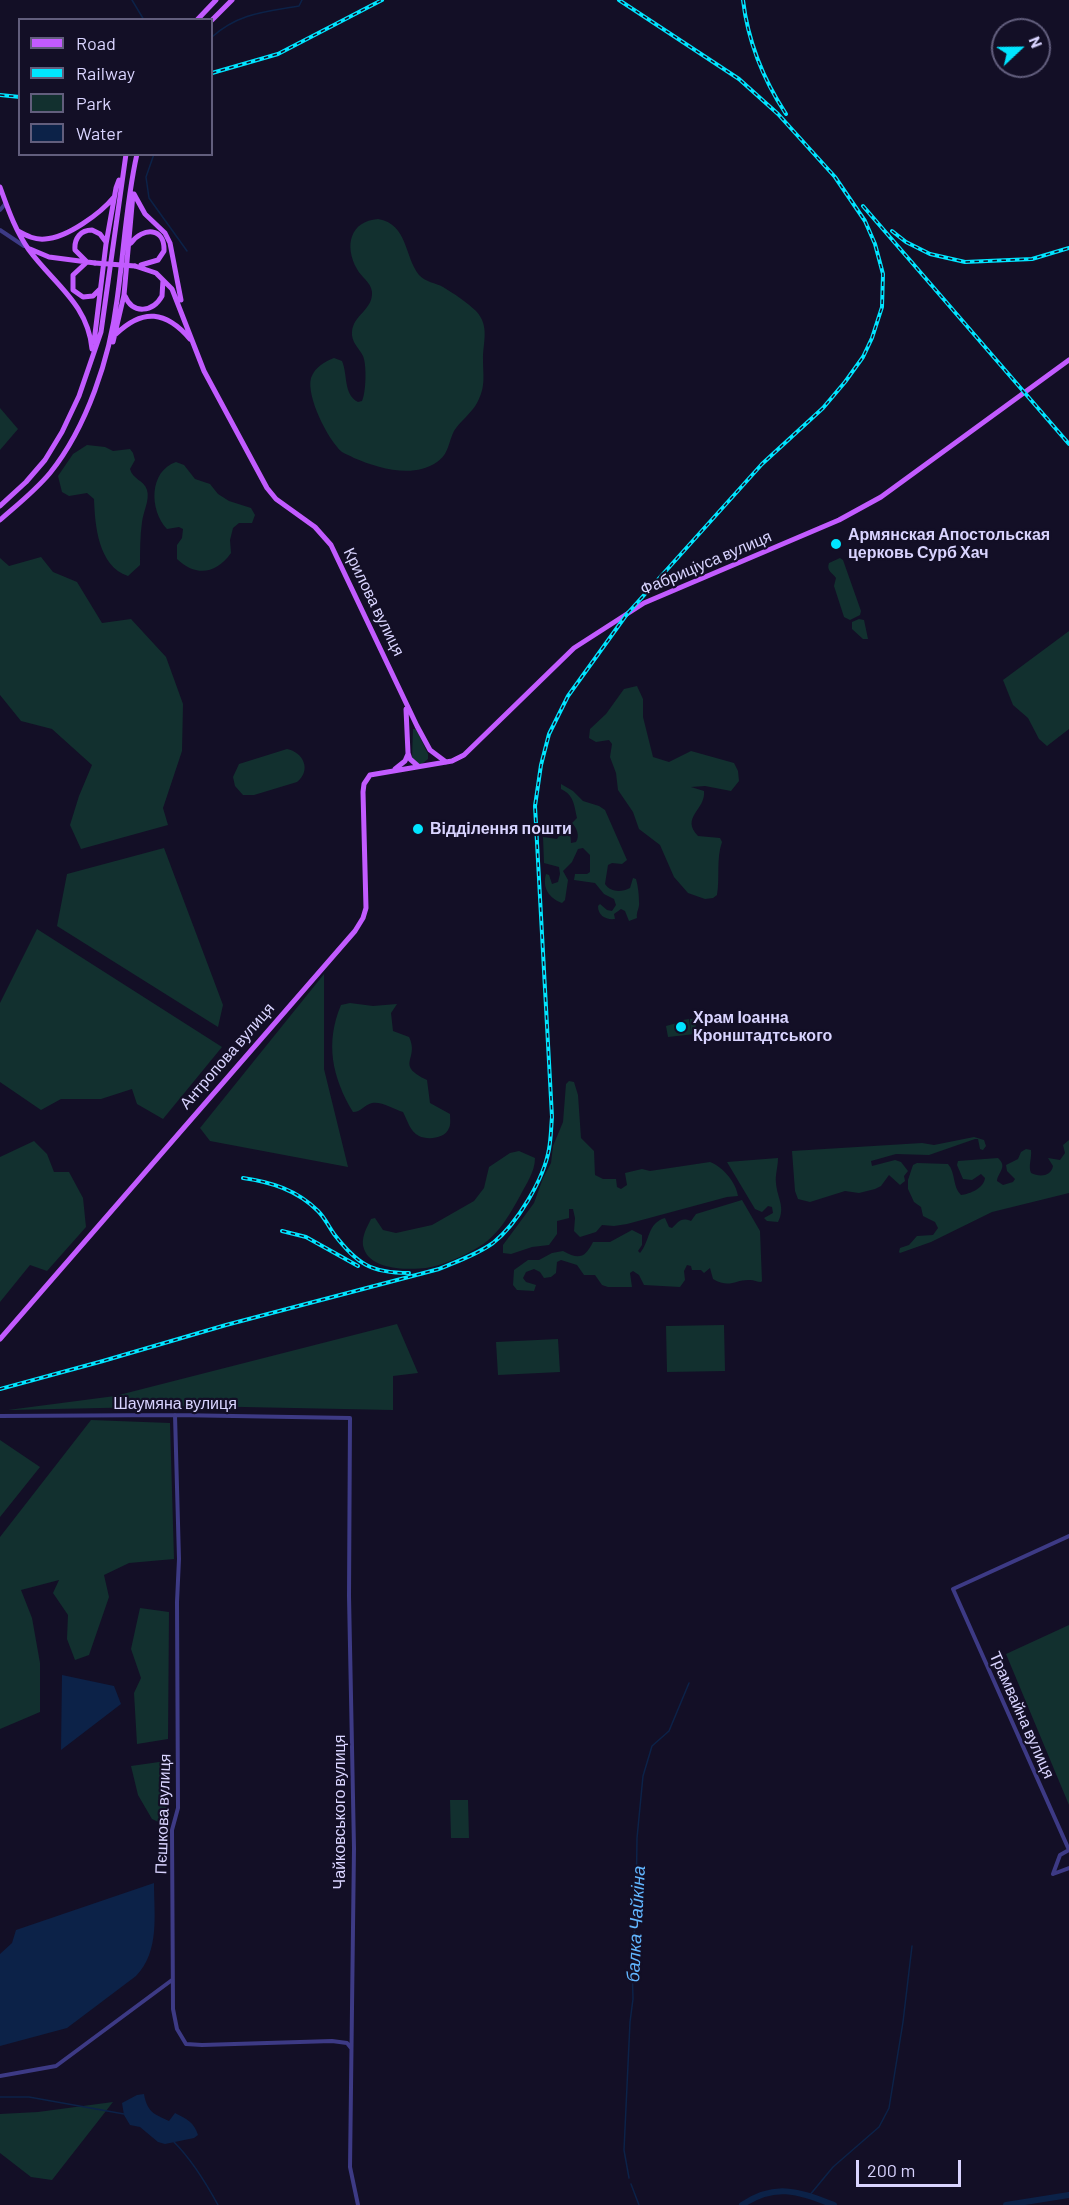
<!DOCTYPE html>
<meta charset="utf-8">
<style>
body{margin:0}
#map{position:relative;width:1069px;height:2205px;overflow:hidden;background:#130f26;font-family:Barlow,sans-serif}
canvas{display:block}
.legend{position:absolute;left:18px;top:18px;width:195px;height:138px;box-sizing:border-box;background:#130f26;border:2px solid #625e7d;margin:0;padding:8px 10px;list-style:none;font-size:18px;color:#d9d4ff}
.legend li{display:flex;align-items:center;gap:12px;height:30px}
.legend b{width:30px;border:2px solid #625e7d}
.north{position:absolute;left:991px;top:18px;width:60px;height:60px;box-sizing:border-box;background:#130f26;border:2px solid #625e7d;border-radius:50%;rotate:68deg;font-size:16px;font-weight:700;line-height:24px;text-align:center;color:#d9d4ff}
.north::after{content:'';display:block;margin:auto;width:21px;height:27px;background:#00e5ff;clip-path:polygon(50% 0,100% 100%,50% 72%,0 100%)}
.scale{position:absolute;left:856px;top:2160px;width:105px;height:27px;box-sizing:border-box;border:3px solid #d9d4ff;border-top:0;padding-left:8px;font-size:18px;line-height:21px;white-space:nowrap;color:#d9d4ff;-webkit-text-stroke:4px #130f26;paint-order:stroke}
</style>
<div id="map">
<canvas width="1069" height="2205"></canvas>
<ul class="legend">
<li><b style="height:8px;background:#c25bff"></b>Road</li>
<li><b style="height:8px;background:#00e5ff"></b>Railway</li>
<li><b style="height:16px;background:#12302f"></b>Park</li>
<li><b style="height:16px;background:#0c2248"></b>Water</li>
</ul>
<div class="north">N</div>
<div class="scale">200 m</div>
</div>
<script>
const ctx = document.querySelector('canvas').getContext('2d');
ctx.lineJoin = 'round';
function fill(path, color) { ctx.fillStyle = color; ctx.fill(path, 'evenodd'); }
function trace(path, color, width, dash) { ctx.strokeStyle = color; ctx.lineWidth = width; ctx.lineCap = dash ? 'butt' : 'round'; ctx.setLineDash(dash || []); ctx.stroke(path); }
function label(font, color, halo, rows, align = 'center') {
  ctx.font = font + ' Barlow,sans-serif'; ctx.lineWidth = 4.5; ctx.setLineDash([]); ctx.textBaseline = 'middle'; ctx.strokeStyle = halo; ctx.fillStyle = color; for (const [text, x, y, turn = 0] of rows) {
    ctx.save(); ctx.translate(x, y); ctx.rotate((+turn || 0) * Math.PI / 180); ctx.textAlign = isNaN(turn) ? turn : align; if (halo) ctx.strokeText(text, 0, 0); ctx.fillText(text, 0, 0); ctx.restore();
  }
}
fill(new Path2D(`
 M378,219C408,224 404,256 419,275C425,282 436,283 443,287C453,293 468,303 476,311C490,326 483,342 483,359C483,377 486,386 477,403C471,414 460,421 454,431C448,443 449,454 437,462C413,479 378,468 354,458C351,456 345,454 342,452C328,440 306,396 311,378C315,367 324,362 334,358L342,361C348,375 343,394 358,402L362,401C366,393 367,365 363,356C359,348 351,342 352,332C353,315 373,310 372,292C371,282 361,277 357,269C344,246 350,221 378,219Z
 M0,408L18,429L0,450Z
 M87,445L105,447L113,451L130,449L133,453L135,460L130,469C133,480 144,480 147,490C150,500 143,512 142,522C140,536 140,551 140,565L128,576C98,566 95,525 94,499L87,493L69,496L62,492L58,476L73,454Z
 M176,462L184,465L195,479L210,484L218,494L229,501L251,508L255,515L252,523H239L233,528L230,540L231,553C216,574 196,577 177,559V545L182,538L183,529L179,527L167,529C149,510 149,471 176,462Z
 M41,557L53,572L77,582L102,623L131,619L166,657L183,704L182,751L163,808L168,825L81,849L70,825L79,796L92,765L52,729L21,721L0,695V558L9,566Z
 M840,558L843,560L861,611L860,615L850,620L844,617L834,586L836,578C833,573 826,571 829,563Z
 M859,619L864,620L868,639H863L852,629V622Z
 M1069,631V729L1047,746L1039,739L1028,718L1013,705L1003,680Z
 M637,686L643,699V717L653,757L669,762L691,751L734,763L738,771L739,781L731,791L705,786L691,787L704,791C706,810 680,817 698,836L720,838L722,842C716,859 720,878 717,895L713,898L705,899L688,893L674,877L660,845L639,829L633,812L618,790L616,773L610,757L612,744L609,740L596,742L589,738L590,729L606,714L624,689Z
 M413,729H416L428,754V759L422,764H418L412,758Z
 M287,749C303,752 312,770 297,782L254,795H243L235,786L233,777L239,764Z
 M561,784L573,791L583,801L599,806L605,810L627,860L622,864L612,863L608,865L605,884C611,893 622,892 630,888L633,878L636,879C638,886 639,895 639,902C640,908 636,911 637,918L629,921L625,911L621,909L614,914L615,919C606,920 598,916 598,906L600,904L607,910L612,911L616,905L614,899L604,894L595,883L574,880L575,874H587L590,872V855L583,848L578,849L572,862L563,871L568,880L565,900L562,903C549,898 542,888 546,874L549,875L552,884L558,882L560,874L559,867L544,863L543,837L557,839L562,832L566,831L568,828L570,831L571,843L576,842C580,836 577,828 572,823L577,818C574,805 574,795 561,789Z
 M164,848L223,1005L218,1027L57,926L67,874Z
 M37,929L222,1047L163,1119L137,1104L132,1089L101,1099H61L41,1110L0,1082V1003Z
 M324,974V1069L348,1167L210,1141L200,1128Z
 M350,1003L373,1006L397,1004L391,1013L393,1031L409,1037C420,1060 394,1064 427,1080L430,1103L450,1114C450,1118 451,1125 449,1128C445,1139 427,1140 419,1136C410,1132 407,1119 403,1112C394,1109 381,1101 372,1103C364,1105 361,1112 353,1112C332,1077 325,1043 341,1005Z
 M689,1019L691,1034L690,1019H695L697,1039L695,1034L668,1037L666,1026L677,1023L675,1030L677,1033L685,1031L686,1025L683,1020Z
 M569,1081L574,1082L578,1095L581,1138L594,1151L595,1175L603,1179H616L617,1187L621,1189L627,1185L625,1173L642,1169L650,1171L710,1162C723,1167 736,1182 738,1196L727,1197L627,1224L614,1226L602,1225L596,1232L580,1237L574,1231L575,1218L573,1209H569V1218L557,1221V1234L549,1245L532,1247L511,1254L503,1253V1245L534,1203L543,1178L551,1163L553,1146L563,1122L566,1084Z
 M974,1137L984,1140L986,1146L983,1150L980,1149L978,1139H975L929,1155L896,1154L871,1161L872,1166L895,1160L901,1162L908,1171L904,1176L905,1181L900,1185L889,1175L881,1186L875,1189L859,1193L845,1191L810,1202L798,1199L795,1191L792,1151L922,1143L934,1145Z
 M1069,1140V1193L992,1212L931,1242L900,1253L899,1252L900,1248L909,1245L917,1236L933,1235L938,1228L935,1222L923,1216L921,1207L914,1202L908,1189V1180L913,1165L917,1163L948,1164C956,1173 952,1186 961,1195C970,1194 984,1188 985,1178L981,1174L972,1180L963,1179L957,1165L958,1161L998,1158C1008,1167 998,1172 997,1181L1003,1185L1013,1182L1015,1179L1007,1171L1006,1165L1018,1159L1021,1152L1026,1149L1031,1150C1032,1158 1028,1166 1031,1173C1039,1177 1051,1177 1053,1166L1048,1158L1060,1160L1065,1153L1063,1145Z
 M34,1141L47,1154L54,1172H69L83,1198L86,1227L47,1271L30,1265L0,1302V1157Z
 M519,1151L535,1158C535,1172 526,1184 520,1196C509,1216 497,1237 477,1248C462,1257 443,1265 426,1268C408,1270 371,1270 364,1249C360,1239 367,1227 371,1219L375,1218L383,1230L396,1233L432,1225L474,1201L484,1188L489,1167L510,1153Z
 M778,1158C778,1167 775,1175 776,1183C777,1198 786,1207 778,1222L767,1221L764,1218L773,1213L772,1207L768,1206L762,1212L755,1209L727,1162Z
 M742,1200L760,1231L762,1281L761,1282C757,1282 754,1280 750,1280C736,1279 730,1289 713,1279L710,1268L704,1273L701,1270H692L691,1266L687,1265L684,1271L685,1280L680,1287L644,1285L639,1275L633,1271L630,1273L632,1287H608L602,1285L595,1275H584L577,1265L561,1260L557,1262L556,1273L551,1277L544,1278L540,1272L534,1269L526,1272L523,1278L526,1282L536,1285L534,1291L517,1290L513,1285L514,1270L528,1260H539L552,1253L563,1251C579,1260 585,1258 593,1242H610L632,1230L642,1235V1245L638,1251L640,1253C650,1242 647,1223 665,1218L669,1227L672,1228C679,1222 680,1217 691,1221L696,1214Z
 M397,1324L418,1373L393,1376V1410L194,1406L8,1410L115,1396Z
 M724,1325L725,1371L667,1372L666,1326Z
 M558,1339L560,1372L498,1375L496,1342Z
 M91,1420L170,1423L174,1559L129,1563L104,1575L109,1597L89,1655L75,1660L67,1639L68,1615L53,1593L59,1580L21,1590L32,1618L40,1663V1712L0,1729V1537Z
 M0,1440L40,1467L0,1517Z
 M140,1608L169,1612L168,1739L137,1744L134,1693L141,1678L131,1649Z
 M1069,1625V1805L1006,1654Z
 M166,1761L167,1826L152,1819L138,1795L131,1766Z
 M450,1800H468L469,1838H451Z
 M113,2102L52,2180L31,2177L0,2153V2114L38,2112Z`), '#12302f');
fill(new Path2D(`
 M62,1675L114,1686L121,1704L61,1750Z
 M154,1883C154,1915 160,1951 136,1976L67,2028L0,2046V1954L12,1943L16,1930Z
 M144,2094C147,2112 154,2114 169,2121L175,2113C187,2119 194,2122 198,2135L194,2138L165,2144L158,2142L140,2127L130,2125L124,2115L122,2103L137,2095Z`), '#0c2248');
trace(new Path2D(`
 M132,0L144,20
 M212,37C239,13 265,12 299,6L302,0
 M154,154L146,177L149,198L187,251
 M0,2097H29L124,2114
 M174,2142C192,2160 206,2183 218,2205
 M629,2178L624,2150L630,2022L633,1999L632,1962L636,1911L637,1838L643,1776L652,1746L669,1731L689,1683
 M631,2184L639,2205
 M809,2196L833,2167L879,2127L889,2108L903,2022L912,1946`), '#0c2248', 1.5);
trace(new Path2D(`
 M742,2205C776,2182 799,2192 834,2205
 M1006,2205L1069,2195`), '#0c2248', 6);
trace(new Path2D(`
 M0,210L6,203
 M0,230L24,246
 M175,1415L179,1559L177,1602L178,1808L172,1830L173,2009L177,2029L186,2044L202,2045L332,2041L347,2043L351,2048
 M0,1416L175,1415L350,1418L349,1596L354,1848L350,2167L358,2205
 M1069,1536L953,1589L1069,1850
 M1053,1874L1060,1855L1069,1850
 M1053,1874L1069,1868
 M0,2076L56,2066L172,1980`), '#3d3a85', 4);
trace(new Path2D(`
 M197,20L216,0
 M212,20L232,0
 M0,187C8,209 15,230 29,250C54,284 88,304 92,349
 M134,194L145,214L165,233L170,243L181,300
 M18,231C27,236 35,240 45,239C67,238 101,213 114,197
 M131,243C143,227 165,227 164,251L158,260L141,265
 M30,249L49,257L95,263
 M87,262L75,250C74,238 81,230 92,230L100,234L106,242
 M87,262L73,275V290L83,297L93,296L100,289
 M135,266L156,273L172,289L204,371L267,488L276,499L315,527L331,545L417,726L430,750L446,762
 M125,296C133,315 153,312 162,296L163,280
 M116,334C143,308 166,311 190,339
 M94,342L106,244L116,188L119,180
 M113,342L124,295L133,194
 M0,506L26,482L45,460L62,432L79,396L101,332L126,154
 M0,520C17,505 35,491 50,473C87,427 110,357 117,300C124,251 126,202 137,154
 M406,709L408,753L410,759L418,766
 M395,769L405,761L408,754
 M0,1339L355,931L363,918L366,908L363,792L364,784L370,775L452,761L464,755L574,648L644,603L839,520L881,497L1069,360`), '#c25bff', 5);
const rail = new Path2D(`
 M743,0C748,42 763,79 786,114
 M212,73L278,54L382,0
 M0,95L20,97
 M863,206L1069,444
 M892,231L906,242L930,254L965,262L1032,259L1069,248
 M243,1178C271,1182 297,1190 318,1211C325,1218 329,1227 334,1234C357,1264 371,1273 409,1273
 M282,1231L306,1237L358,1266
 M0,1389L103,1361L226,1325L439,1269C458,1261 476,1255 493,1243C517,1224 544,1179 549,1149C551,1139 551,1128 552,1117L535,806L541,765L549,734L568,696L627,614L762,464L823,408L845,382L863,357L872,338L882,307L883,274L875,244L865,221L835,177L778,114L739,79L619,0`);
trace(rail, '#00e5ff', 4);
trace(rail, '#130f26', 1.5, [4.5]);
trace(new Path2D(`
 M95,263L135,266`), '#c25bff', 5);
for (const [x, y, r, color] of [
 [836,544,6,"#00e5ff"],
 [418,829,6,"#00e5ff"],
 [681,1027,6,"#00e5ff"]
]) { const dot = new Path2D(); dot.arc(x, y, r, 0, 2 * Math.PI); ctx.fillStyle = color; ctx.fill(dot); trace(dot, '#130f26', 2); }
label('bold 16px', '#d9d4ff', '#130f26', [
 ["Армянская Апостольская",848,535],
 ["церковь Сурб Хач",848,553],
 ["Відділення пошти",430,829],
 ["Храм Іоанна",693,1018],
 ["Кронштадтського",693,1036]
], 'left');
label('16px', '#d9d4ff', '#130f26', [
 ["Фабриціуса вулиця",706,563,-23],
 ["Крилова вулиця",374,602,64],
 ["Антропова вулиця",227,1056,-49],
 ["Шаумяна вулиця",175,1404],
 ["Трамвайна вулиця",1022,1715,66],
 ["Чайковського вулиця",340,1812,-90],
 ["Пєшкова вулиця",163,1814,-88]
]);
label('italic 18px', '#62b6ff', '#130f26', [
 ["балка Чайкіна",636,1924,-87]
]);
</script>
